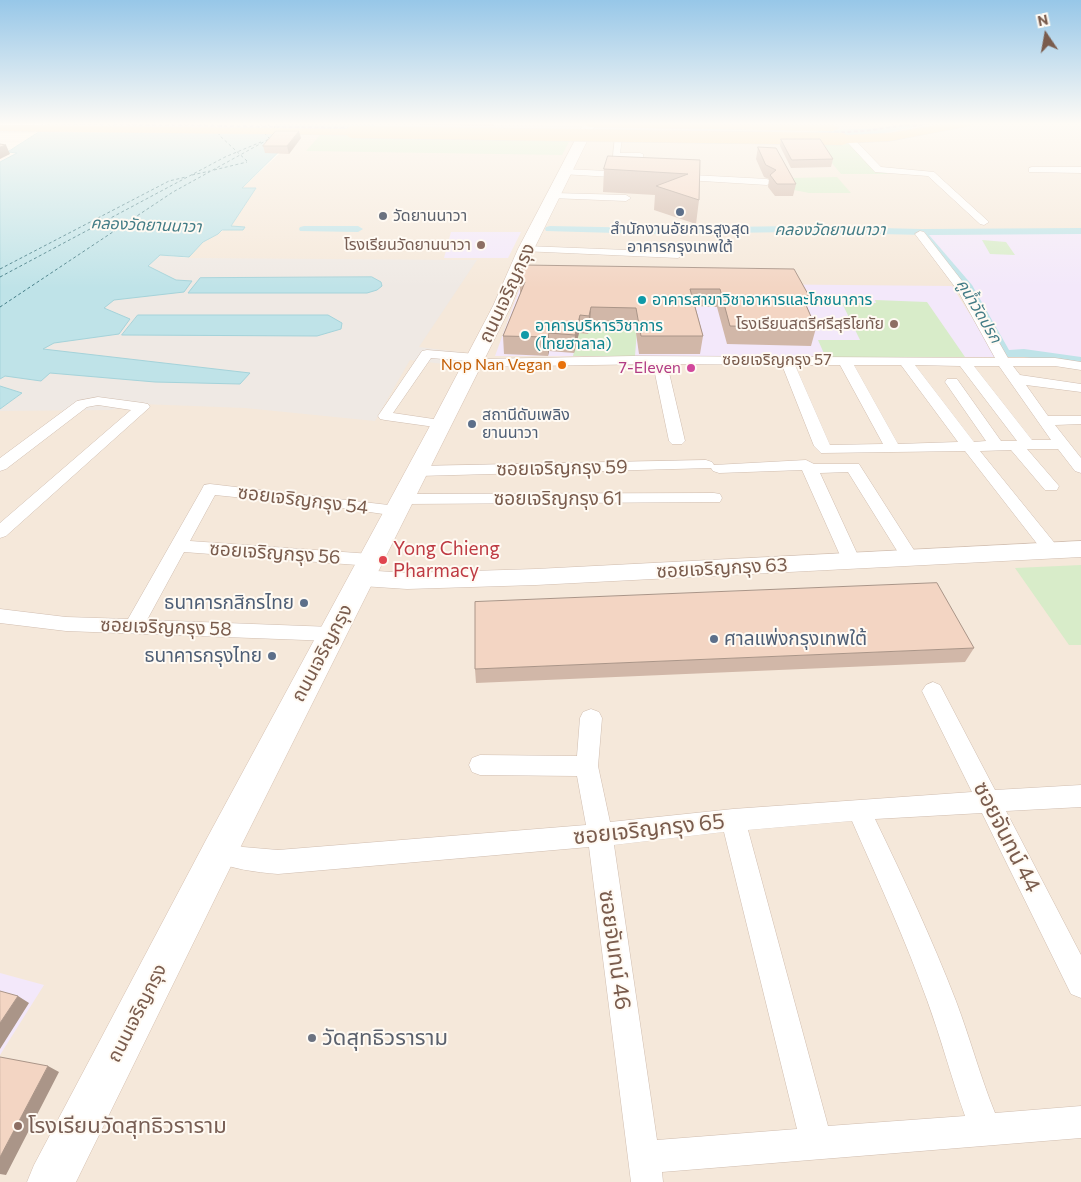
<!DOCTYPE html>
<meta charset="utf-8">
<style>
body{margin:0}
#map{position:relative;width:1081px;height:1182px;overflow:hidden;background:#fdf6ec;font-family:Commissioner,sans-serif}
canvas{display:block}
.north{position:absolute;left:1021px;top:10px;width:50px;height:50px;-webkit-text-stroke:4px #fffaf3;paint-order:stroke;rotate:348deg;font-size:14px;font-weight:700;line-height:20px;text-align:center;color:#7a5c4d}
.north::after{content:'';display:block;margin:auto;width:18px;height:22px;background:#7a5c4d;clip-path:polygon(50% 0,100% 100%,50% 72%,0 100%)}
</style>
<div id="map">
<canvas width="1081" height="1182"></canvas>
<div class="north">N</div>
</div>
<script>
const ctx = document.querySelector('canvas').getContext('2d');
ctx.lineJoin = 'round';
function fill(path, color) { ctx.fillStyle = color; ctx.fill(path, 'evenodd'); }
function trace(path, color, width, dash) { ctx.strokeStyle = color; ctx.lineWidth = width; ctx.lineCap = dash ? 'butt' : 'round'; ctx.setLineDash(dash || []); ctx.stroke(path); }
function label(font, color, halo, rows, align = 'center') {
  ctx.font = font + ' Commissioner,"Noto Sans Thai",sans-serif'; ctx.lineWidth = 4; ctx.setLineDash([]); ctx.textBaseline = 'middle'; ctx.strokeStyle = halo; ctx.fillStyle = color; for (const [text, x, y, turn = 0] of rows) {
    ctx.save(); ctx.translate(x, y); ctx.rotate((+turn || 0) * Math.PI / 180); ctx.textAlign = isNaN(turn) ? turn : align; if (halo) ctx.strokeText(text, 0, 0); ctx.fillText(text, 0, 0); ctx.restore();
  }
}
fill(new Path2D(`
 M308,123H1081V1182H0V409L22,393L0,386V379L147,267L189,257L203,242L231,226L255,188L241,189L280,153Z`), '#f5e8da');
fill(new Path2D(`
 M160,255L188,258L477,260L419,347L459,352L452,365L410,360L375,421L245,408L141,404L109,410L0,411V409L22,393L0,386V379L5,376L41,381L49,373L111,378L42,350L53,343L114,300L184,292L192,281L176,280L147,267Z`), '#efe9e4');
fill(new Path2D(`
 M451,232H521L508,258H444Z
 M1081,233V361L1000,352L924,235Z
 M522,282L952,286L997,357L495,356Z
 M0,973L44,985L0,1055Z`), '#f3e8fa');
fill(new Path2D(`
 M320,135L571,138L562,155L306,151Z
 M849,144L883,170L888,174H841L817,145Z
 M837,177L851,193H809L789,189L791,178Z
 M982,240L1006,242L1015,255L990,254Z
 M875,300L927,302L965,357L826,358L818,340H860L842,303H876Z
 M580,328L637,330L635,356H573Z
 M1081,565V645H1069L1015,568Z`), '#d8ecc9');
const water = new Path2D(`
 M53,123H308L242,188H256L231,226L245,227L243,230H222L218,234L203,242L189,257L160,255L148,266L176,280L192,281L184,292L114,300L104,308L130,319L119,334L54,343L43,349L250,373L240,384L155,382L50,373L41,381L5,376L0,379V162L17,153L8,152Z
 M372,277L381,282L382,286L377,290L367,293H188L200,278Z
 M138,315H328L342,323L341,329L317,336L122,335Z
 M0,386L22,393L0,409Z`);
fill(water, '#bfe3e8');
trace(water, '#a5d3da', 1);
fill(new Path2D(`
 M49,123H311L303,134L35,132Z`), '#fdf6ec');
fill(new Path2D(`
 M910,123H927L923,125L879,134L819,137L815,134L819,131L879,128Z
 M276,124L375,125L379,128L375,131L279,128L275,126Z
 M304,226H358L363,229L358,232L300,231L299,229L300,227Z
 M550,226L652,228L795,226L922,229L1081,228V234L929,235L972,285L1009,350L1024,349L1081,357V365L1024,357H999L962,289L923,240L921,238L924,235L795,232L652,234L546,231L545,229L546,227Z`), '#bfe3e8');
trace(new Path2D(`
 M254,123L260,129
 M260,123L263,128
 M268,123L269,130
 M221,128L222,123
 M274,129L276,123
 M277,129L281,123
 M220,132L219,135L247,161
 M264,133L270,139
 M214,170L247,162
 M192,175L210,171
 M0,269L169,181L186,177
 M0,277L225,157L261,142
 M0,307L173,192L269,139`), '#437c86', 1, [3, 2.5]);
const minor = new Path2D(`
 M492,123H593L594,124L590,126L496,125Z
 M615,136L622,138L620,153H640L643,154V158L613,157Z
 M848,139H854L881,167L934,172L989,222L984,225L980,224L928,176L875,172L848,143Z
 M1032,167H1081V173L1029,172V168Z
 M565,169L628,172L632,175L628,178L562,174L561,172Z
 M673,174L767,179L772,182L767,185L670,179L668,177Z
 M554,193L626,195L631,198L626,201L551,198V194Z
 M920,231L924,232L969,290L1008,358H1055L1081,362V370L1055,366H1013L1020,375L1081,384V392L1026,385L1048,416H1081V424L1055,425L1081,458V473L1075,471L1058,449H1027L1059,486L1057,490H1045L1011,450L980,451L1057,546L1060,550L1057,554L1051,556L1045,554L965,451L821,453L814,446L782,365L667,364L685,441L682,444H672L669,441L653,364L473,367L468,366L467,361L431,358L393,413L447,421L449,424L447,427L442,428L385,420L380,419L378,416L422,351L427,350L476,354L481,355L482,359L633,356L995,358L958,291L915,234ZM795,365H840L883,444L830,445ZM854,365H901L958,442L898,444ZM915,365L960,366L1017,441H1001L957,379H947L945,382L986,441L974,442ZM974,366H999L1051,440H1032Z
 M526,246L678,252L683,255L678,258L522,251L521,249Z
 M98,397L143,403L148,404L150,407L6,536L0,538V523L131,410L98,405L87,407L6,469L0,471V458L77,401Z
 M706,460L712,462L714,465L806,460L814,464H859L919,558L916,562L910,564L904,562L848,472L820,473L861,562L858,566L852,568L846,566L843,562L802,470L719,473L713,471L711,468L418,476L412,474L410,471L412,468L418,466Z
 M210,484L397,506L403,507L405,511L403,515L397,516L342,508L215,495L190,541L371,554L377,556L380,560L377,564L371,566L184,552L147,620L332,627L339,629L342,634L339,639L332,641L66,631L0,623V609L66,617L128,619L202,489L204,485Z
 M714,493L720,494L722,498L720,502L403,504L397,503L395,499L397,495L403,494Z
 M933,682L940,685L995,790L1081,785V807L1006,811L1081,955V998L1071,994L982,813L875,819C904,879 932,939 956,1001C970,1038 980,1076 995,1113L1081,1106V1138L662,1172L663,1182H631L589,847L278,874C254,872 233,869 210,860L207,852L210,844L219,840L243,847L278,850L586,825L577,776L480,775L472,772L469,765L472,758L480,755L577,756L580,718L583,712L591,709L599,712L602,718L598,766L610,822L733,809L972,792L922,691L926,685ZM852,821C878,880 905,939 927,1000C941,1038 951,1077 965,1116L828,1126L748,830ZM724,832L797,1129L657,1140L614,845Z`);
const tertiary = new Path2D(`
 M1081,541V557L536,585L407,589L362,586L354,584L350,578L354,572L362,570L407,573L536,569Z`);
const secondary = new Path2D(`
 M584,123H596L534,249L511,306L232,864L76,1182H27L34,1165L206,840L431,424L493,306L518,249Z`);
const primary = new Path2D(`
 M585,123L833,125L839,128L833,131L590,127L586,126Z
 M950,123H975L969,126L890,141L810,145L804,141L810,137L890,133Z
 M0,125L352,129L358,132L352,135L0,131Z`);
trace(minor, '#d1beb0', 1);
trace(tertiary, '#d1beb0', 1);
trace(secondary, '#d6c0b0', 1);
trace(primary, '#dad1cd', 1);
fill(minor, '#fff');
fill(tertiary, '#fff');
fill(secondary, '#fff');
fill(primary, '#fbd9a5');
trace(new Path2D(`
 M9,123L807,134L865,131L920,123
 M913,126L933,123`), '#b9a8c9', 2, [4, 2.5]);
const primaryBridge = new Path2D(`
 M352,132L842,139`);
trace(primaryBridge, '#dad1cd', 13, []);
trace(primaryBridge, '#fbd9a5', 12);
fill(new Path2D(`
 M420,123H493L494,126L420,125Z
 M301,138L289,154L265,153L263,146Z
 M781,139L833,159L831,167L791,168L780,146Z
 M758,147L796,184L793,196H775L768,187L769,179L764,177L756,159Z
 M700,160L699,200L696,224L654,210L655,195L603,192L604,169Z
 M523,265L809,296L806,305L816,328L811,346L727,344L717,307L695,306L703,336L700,354H639L635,326L590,325L588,334L579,333L574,353L549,351L548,356L504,354L503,336L520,294V282Z
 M974,648L965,662L476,683L475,669Z`), '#d1b7a8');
fill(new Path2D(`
 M299,131L301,138L289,154L287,146Z
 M6,145L10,154L0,159V147Z
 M591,307L590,325L588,334L589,316Z
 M580,315L579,333L574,353L575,335Z
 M549,333V351L548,356V337Z
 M18,996L29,1003L0,1049V1023Z
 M48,1066L59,1072L6,1175L0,1174V1157Z`), '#aa9588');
const building = new Path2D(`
 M276,131H299L287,146H263Z
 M781,139H820L833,159L792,160Z
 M0,144L6,145L0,147Z
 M758,147L776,148L796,184H777L770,175L776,170L766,165Z
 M608,156L700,160L699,200L656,186L688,174L604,169Z
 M523,265L794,269L809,296H802L816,328L730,326L720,289H690L703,336H641L636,308L591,307L589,316L580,315L575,335L549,333L548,337L503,336L525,282H520Z
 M937,583L974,648L475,669V602Z
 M0,991L18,996L0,1023Z
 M0,1057L48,1066L0,1157Z`);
fill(building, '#f3d5c3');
trace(building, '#aa9588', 1);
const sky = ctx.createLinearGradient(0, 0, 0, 288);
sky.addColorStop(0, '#97c7e8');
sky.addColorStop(0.43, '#fefbf6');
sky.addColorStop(1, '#fefbf600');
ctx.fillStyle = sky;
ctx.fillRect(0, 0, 1081, 288);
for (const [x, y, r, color] of [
 [680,212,5,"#5c6f8a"],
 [383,216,5,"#6b7280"],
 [481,245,5,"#8d6e63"],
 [642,300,5,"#0f9aa8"],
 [894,324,5,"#8d6e63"],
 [525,335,5,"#0f9aa8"],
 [562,365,5,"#e8710a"],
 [691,368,5,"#d1479c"],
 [472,424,5,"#5c6f8a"],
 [383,560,5,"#e0444e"],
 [304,603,5,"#5c6f8a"],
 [714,639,5,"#5c6f8a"],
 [272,656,5,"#5c6f8a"],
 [312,1038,5,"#6b7280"],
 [18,1126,5,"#8d6e63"]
]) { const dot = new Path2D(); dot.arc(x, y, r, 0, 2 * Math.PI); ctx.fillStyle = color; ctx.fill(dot); trace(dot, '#fffaf3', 2); }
label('16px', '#5b616d', '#fffaf3', [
 ["วัดยานนาวา",393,216]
], 'left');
label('italic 16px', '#437c86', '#fffaf3', [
 ["คลองวัดยานนาวา",146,225,2],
 ["คลองวัดยานนาวา",830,230],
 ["คูน้ำวัดปรก",979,311,59]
]);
label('16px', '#4e5e75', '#fffaf3', [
 ["สำนักงานอัยการสูงสุด",680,229],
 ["อาคารกรุงเทพใต้",680,247],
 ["สถานีดับเพลิง",482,415,"left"],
 ["ยานนาวา",482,433,"left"]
]);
label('16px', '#785e54', '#fffaf3', [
 ["โรงเรียนวัดยานนาวา",471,245],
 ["โรงเรียนสตรีศรีสุริโยทัย",884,324]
], 'right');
label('16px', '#0d838f', '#fffaf3', [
 ["อาคารสาขาวิชาอาหารและโภชนาการ",652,300],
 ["อาคารบริหารวิชาการ",535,326],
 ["(ไทยฮาลาล)",535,344]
], 'left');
label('16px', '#7a5c4d', '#fffaf3', [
 ["ซอยเจริญกรุง 57",777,360]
]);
label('16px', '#c56008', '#fffaf3', [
 ["Nop Nan Vegan",552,365]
], 'right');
label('16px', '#b23c85', '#fffaf3', [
 ["7-Eleven",681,368]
], 'right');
label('19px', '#7a5c4d', '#fffaf3', [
 ["ถนนเจริญกรุง",507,293,-65],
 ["ซอยเจริญกรุง 59",562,468,-1],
 ["ซอยเจริญกรุง 61",558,499],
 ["ซอยเจริญกรุง 54",303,500,7],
 ["ซอยเจริญกรุง 56",275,553,4],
 ["ซอยเจริญกรุง 63",722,568,-3],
 ["ซอยเจริญกรุง 58",166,627,2],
 ["ถนนเจริญกรุง",322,653,-62],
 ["ถนนเจริญกรุง",137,1013,-63]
]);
label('19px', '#be3a42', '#fffaf3', [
 ["Yong Chieng",393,549],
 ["Pharmacy",393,571]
], 'left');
label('19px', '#4e5e75', '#fffaf3', [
 ["ธนาคารกสิกรไทย",294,603],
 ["ศาลแพ่งกรุงเทพใต้",724,639,"left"],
 ["ธนาคารกรุงไทย",262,656]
], 'right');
label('22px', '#7a5c4d', '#fffaf3', [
 ["ซอยเจริญกรุง 65",649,829,-6],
 ["ซอยจันทน์ 44",1007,837,63],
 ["ซอยจันทน์ 46",615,950,82]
]);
label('22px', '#5b616d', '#fffaf3', [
 ["วัดสุทธิวราราม",322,1038]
], 'left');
label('22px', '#785e54', '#fffaf3', [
 ["โรงเรียนวัดสุทธิวราราม",28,1126]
], 'left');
</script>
